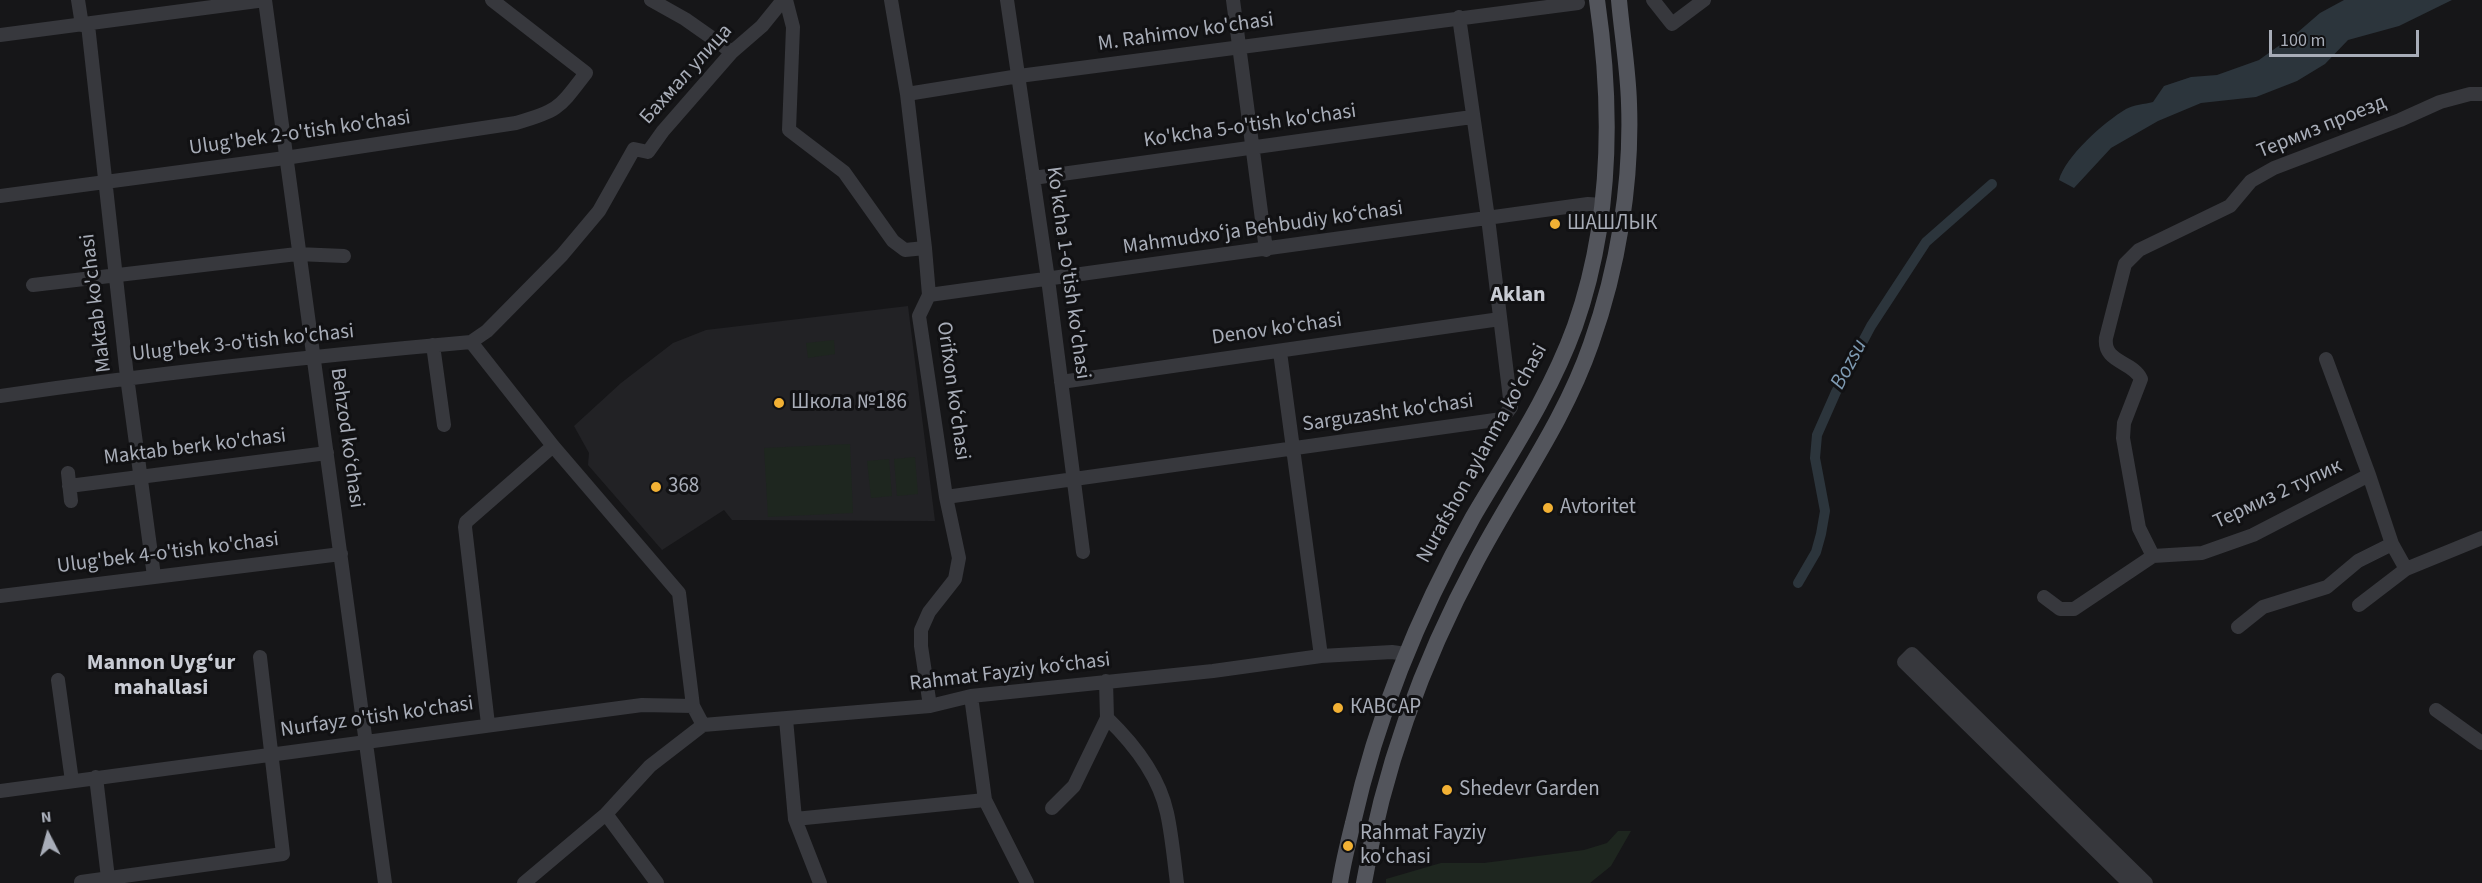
<!DOCTYPE html>
<meta charset="utf-8">
<style>
body{margin:0}
#map{position:relative;width:2482px;height:883px;overflow:hidden;background:#161618;font-family:"Source Sans 3",sans-serif}
canvas{display:block}
.north{position:absolute;left:18px;top:805px;width:60px;height:60px;-webkit-text-stroke:4px #111113;paint-order:stroke;rotate:354deg;font-size:16px;font-weight:700;line-height:24px;text-align:center;color:#a8adb8}
.north::after{content:'';display:block;margin:auto;width:21px;height:27px;background:#a8adb8;clip-path:polygon(50% 0,100% 100%,50% 72%,0 100%)}
.scale{position:absolute;left:2269px;top:30px;width:150px;height:27px;box-sizing:border-box;border:3px solid #a8adb8;border-top:0;padding-left:8px;font-size:18px;line-height:21px;white-space:nowrap;color:#a8adb8;-webkit-text-stroke:4px #111113;paint-order:stroke}
</style>
<div id="map">
<canvas width="2482" height="883"></canvas>
<div class="north">N</div>
<div class="scale">100 m</div>
</div>
<script>
const ctx = document.querySelector('canvas').getContext('2d');
ctx.lineJoin = 'round';
function fill(path, color) { ctx.fillStyle = color; ctx.fill(path, 'evenodd'); }
function trace(path, color, width, dash) { ctx.strokeStyle = color; ctx.lineWidth = width; ctx.lineCap = dash ? 'butt' : 'round'; ctx.setLineDash(dash || []); ctx.stroke(path); }
function label(font, color, halo, rows, align = 'center') {
  ctx.font = font + ' "Source Sans 3",sans-serif'; ctx.lineWidth = 6; ctx.setLineDash([]); ctx.textBaseline = 'middle'; ctx.strokeStyle = halo; ctx.fillStyle = color; for (const [text, x, y, turn = 0] of rows) {
    ctx.save(); ctx.translate(x, y); ctx.rotate((+turn || 0) * Math.PI / 180); ctx.textAlign = isNaN(turn) ? turn : align; if (halo) ctx.strokeText(text, 0, 0); ctx.fillText(text, 0, 0); ctx.restore();
  }
}
fill(new Path2D(`
 M908,306L935,521L732,520L724,510L662,550L588,465L589,453L574,426L621,383L673,343L706,330Z`), '#222225');
fill(new Path2D(`
 M834,340L835,354L808,358L806,343Z
 M850,444L853,513L768,517L764,448Z
 M915,457L918,494L897,496L894,459Z
 M889,459L892,496L871,498L867,461Z
 M1618,831H1631L1611,866L1590,883H1386V879L1441,863H1484L1584,850L1607,843Z`), '#1e261f');
fill(new Path2D(`
 M2344,0H2452L2399,26L2348,40L2325,64L2297,81L2256,97L2201,103L2158,121L2111,148L2074,188L2059,180C2065,157 2104,122 2126,109C2133,105 2145,104 2153,102L2164,86L2191,77L2217,75L2259,60L2298,32L2320,13Z`), '#2c353c');
trace(new Path2D(`
 M1798,583L1816,552L1821,534L1825,511L1815,458L1817,435L1836,392L1871,326L1926,242L1992,184`), '#2c353c', 10);
trace(new Path2D(`
 M78,0L82,25
 M265,0L385,883
 M651,0L685,19L732,52
 M786,0L793,27L789,130L844,172L893,241L905,250L925,248
 M891,0L907,94L925,248L929,295L919,316L946,497L959,558L955,579L929,612L921,630V646L930,706
 M1007,0L1048,279L1083,552
 M1233,0L1266,250
 M1653,0L1672,24L1704,0
 M88,25L127,377L154,576
 M0,35L265,0
 M907,94L1019,76L1578,3
 M1033,178L1472,117
 M0,196L285,158L516,123C559,111 559,108 586,73L492,0
 M33,285L297,254L344,256
 M929,295L1588,204L1602,205
 M471,342L553,446L679,593L693,706L703,725
 M433,345L444,425
 M1280,352L1321,656
 M2326,359L2369,475L2392,544L2406,569
 M1061,382L1500,319
 M0,396C157,373 313,356 471,342L487,331L562,255L599,211L634,149L648,152L663,131L732,52L762,26L783,0
 M68,473L71,501
 M69,486L327,453
 M946,497L1502,419L1511,407L1488,218L1459,17
 M2153,556L2139,528L2123,438L2124,423L2141,379C2133,361 2103,363 2106,338L2125,264L2139,250L2230,206L2251,181L2274,168L2400,120L2440,102L2470,94H2482
 M0,596L341,554
 M2044,597L2060,609H2074L2153,556L2202,553L2253,535L2369,475
 M2359,605L2406,569L2482,538
 M2238,627L2263,607L2327,587L2358,561L2392,544
 M58,680L72,781
 M1106,681L1107,718C1134,744 1159,776 1167,813C1172,836 1174,860 1177,883
 M971,696L985,800L1027,883
 M2436,710L2482,743
 M786,719L795,819L820,883
 M488,724L465,527L466,522L553,446
 M703,725L930,706L971,696L1213,671L1321,656L1392,652L1406,654
 M96,777L108,878
 M0,791L642,705L693,706
 M1052,808L1074,786L1107,718
 M606,814L657,883
 M795,819L985,800
 M81,882L283,854L260,657
 M524,883L606,814L650,766L703,725
 M2129,883L1904,662L1912,654L2146,883`), '#37383d', 14);
trace(new Path2D(`
 M1340,883C1343,863 1348,843 1353,823C1377,716 1419,613 1473,517C1510,454 1550,395 1575,326C1612,221 1613,109 1597,0
 M1364,883C1383,769 1422,662 1477,560C1515,488 1564,422 1591,344C1618,268 1632,183 1629,103C1628,69 1622,34 1619,0`), '#53555c', 16);
for (const [x, y, r, color] of [
 [1555,224,6,"#f2b134"],
 [779,403,6,"#f2b134"],
 [656,487,6,"#f2b134"],
 [1548,508,6,"#f2b134"],
 [1338,708,6,"#f2b134"],
 [1447,790,6,"#f2b134"],
 [1348,846,6,"#f2b134"]
]) { const dot = new Path2D(); dot.arc(x, y, r, 0, 2 * Math.PI); ctx.fillStyle = color; ctx.fill(dot); trace(dot, '#111113', 2); }
label('21px', '#a8adb8', '#111113', [
 ["M. Rahimov ko'chasi",1186,33,-8],
 ["Бахмал улица",687,75,-48],
 ["Ko'kcha 5-o'tish ko'chasi",1250,127,-8],
 ["Термиз проезд",2322,128,-22],
 ["Ulug'bek 2-o'tish ko'chasi",300,134,-8],
 ["Mahmudxoʻja Behbudiy koʻchasi",1263,229,-8],
 ["Ko'kcha 1-o'tish ko'chasi",1067,273,82],
 ["Maktab ko'chasi",97,303,-97],
 ["Denov ko'chasi",1277,330,-8],
 ["Ulug'bek 3-o'tish ko'chasi",243,344,-6],
 ["Orifxon koʻchasi",952,391,82],
 ["Sarguzasht ko'chasi",1388,414,-8],
 ["Behzod ko‘chasi",346,438,82],
 ["Maktab berk ko'chasi",195,448,-7],
 ["Nurafshon aylanma ko'chasi",1483,454,-61],
 ["Термиз 2 тупик",2278,495,-25],
 ["Ulug'bek 4-o'tish ko'chasi",168,554,-7],
 ["Rahmat Fayziy koʻchasi",1010,673,-7],
 ["Nurfayz o'tish ko'chasi",377,718,-8]
]);
label('21px', '#a8adb8', '#111113', [
 ["ШАШЛЫК",1567,224],
 ["Школа №186",791,403],
 ["368",668,487],
 ["Avtoritet",1560,508],
 ["КАВСАР",1350,708],
 ["Shedevr Garden",1459,790],
 ["Rahmat Fayziy",1360,834],
 ["ko'chasi",1360,858]
], 'left');
label('bold 22px', '#c9ccd4', '#111113', [
 ["Aklan",1518,296],
 ["Mannon Uygʻur",161,664],
 ["mahallasi",161,689]
]);
label('italic 22px', '#7f9bb3', '#111113', [
 ["Bozsu",1850,365,-62]
]);
</script>
